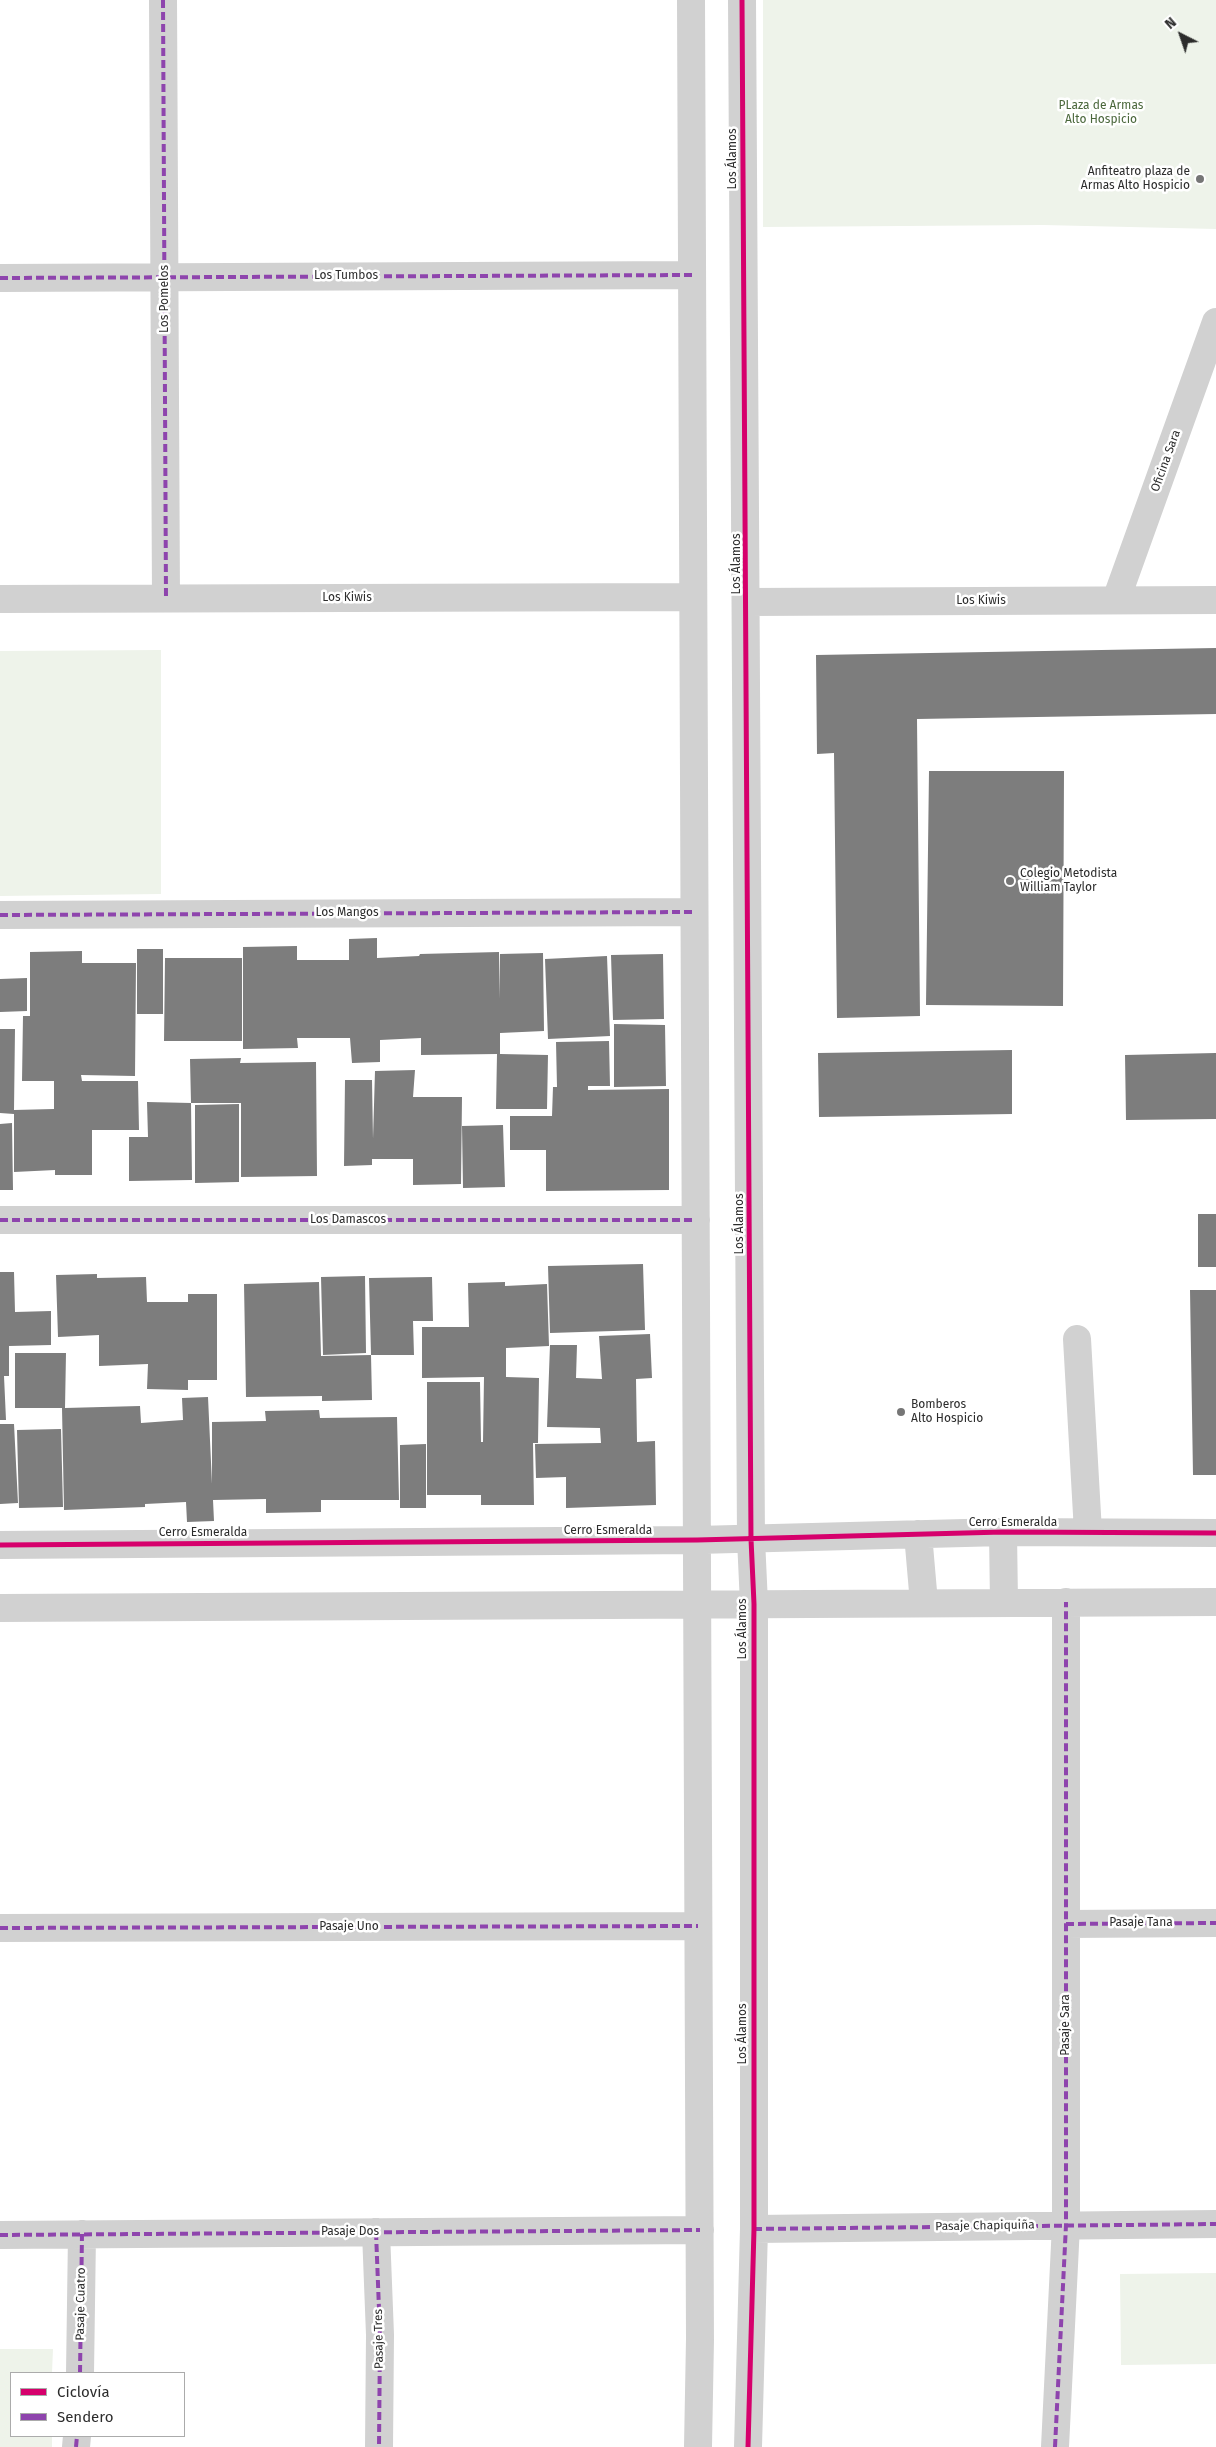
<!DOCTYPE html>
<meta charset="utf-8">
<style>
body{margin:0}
#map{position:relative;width:1216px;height:2447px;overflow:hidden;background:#fff;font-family:"Fira Sans",sans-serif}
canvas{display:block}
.legend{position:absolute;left:10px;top:2372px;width:175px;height:65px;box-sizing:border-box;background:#fff;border:1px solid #ababab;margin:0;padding:6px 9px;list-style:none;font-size:15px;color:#2c2c2c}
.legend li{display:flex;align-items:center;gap:10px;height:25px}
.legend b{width:25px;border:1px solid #ababab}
.north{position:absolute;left:1156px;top:10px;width:50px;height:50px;-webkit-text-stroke:4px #fff;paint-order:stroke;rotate:319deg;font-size:14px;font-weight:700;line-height:20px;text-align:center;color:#2c2c2c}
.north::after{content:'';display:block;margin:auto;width:18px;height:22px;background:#2c2c2c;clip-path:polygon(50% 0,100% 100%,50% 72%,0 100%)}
</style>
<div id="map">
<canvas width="1216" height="2447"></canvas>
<ul class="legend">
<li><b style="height:6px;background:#d6006c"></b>Ciclovía</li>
<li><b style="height:6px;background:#8e44ad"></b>Sendero</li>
</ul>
<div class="north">N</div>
</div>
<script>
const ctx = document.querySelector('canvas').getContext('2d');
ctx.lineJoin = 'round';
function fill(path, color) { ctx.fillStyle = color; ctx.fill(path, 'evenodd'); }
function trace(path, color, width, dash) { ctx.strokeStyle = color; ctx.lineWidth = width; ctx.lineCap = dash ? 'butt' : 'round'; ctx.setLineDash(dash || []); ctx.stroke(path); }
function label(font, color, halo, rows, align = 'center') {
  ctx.font = font + ' "Fira Sans",sans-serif'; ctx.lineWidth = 5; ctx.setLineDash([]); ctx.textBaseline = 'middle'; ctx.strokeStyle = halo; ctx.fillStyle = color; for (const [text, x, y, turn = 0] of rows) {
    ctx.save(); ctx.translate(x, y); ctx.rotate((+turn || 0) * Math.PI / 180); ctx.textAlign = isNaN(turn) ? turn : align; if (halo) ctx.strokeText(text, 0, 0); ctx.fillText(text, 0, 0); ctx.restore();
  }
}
fill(new Path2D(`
 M763,0H1216V229L1043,225L763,227Z
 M161,650V894L0,896V651Z
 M1216,2273V2364L1121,2365L1120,2274Z
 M0,2349H53L52,2373H11V2436H52V2447H0Z`), '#eef3ea');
fill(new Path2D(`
 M1216,648V714L917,719L920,1016L837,1018L834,753L817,754L816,655Z
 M929,771H1064L1063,1006L926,1005Z
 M377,938V958L419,956L420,954L499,952L500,999V954L543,953L544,1031L500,1033V1054L548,1055L547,1109H496L497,1054L421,1055V1038L380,1040V1062L352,1063L350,1038H297L298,1048L243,1049V947L297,946V960H349V939Z
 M137,949H163V1014H137Z
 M82,951V963H136L135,1076L81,1075L82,1081H138L139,1130H92V1175H55V1170L14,1172V1114L0,1113V1029H15L14,1110L54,1109V1081H22L23,1016H30V952Z
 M663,954L664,1019L613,1020L611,955Z
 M607,956L610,1036L548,1039L545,959Z
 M165,958H242V1041H164Z
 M27,978V1011L0,1012V979Z
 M614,1024L665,1025L666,1086L614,1087Z
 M609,1041L610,1086H588V1090L669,1089V1190L546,1191V1150H510V1116H552L553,1087H557L556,1042Z
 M1012,1050V1114L819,1117L818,1053Z
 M1216,1053V1119L1126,1120L1125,1055Z
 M241,1058L240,1063L316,1062L317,1176L241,1177V1103H191L190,1059Z
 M415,1070L413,1097H462L461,1184L413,1185V1159H372V1165L344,1166L345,1080H372L373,1139L375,1071Z
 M147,1102L191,1103L192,1180L129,1181V1137H148Z
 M239,1104V1182L195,1183V1105Z
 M12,1123L13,1190H0V1124Z
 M503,1125L505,1187L463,1188L462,1126Z
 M1198,1214H1216V1267H1198Z
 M643,1264L645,1330L550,1333L548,1266Z
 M0,1272H14L15,1312L51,1311V1345L9,1346V1376H4L6,1420H0Z
 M97,1274V1278L146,1277L147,1302H188V1294H217V1380H188V1390L147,1389L148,1364L99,1366V1335L58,1337L56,1275Z
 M365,1276L366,1353L323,1355L321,1277Z
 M432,1277L433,1321H413L414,1355H371L372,1400L322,1401V1396L246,1397L244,1284L319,1282L321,1356L371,1355L369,1278Z
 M505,1282V1286L547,1284L549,1346L506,1348V1377L539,1378L538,1443H533L534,1505H481V1495H427V1382H480L481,1442H483L484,1377L422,1378V1327H469L468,1283Z
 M1190,1290H1216V1475H1193Z
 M650,1334L652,1378L636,1379L637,1442L655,1441L656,1505L566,1508V1477L536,1478L535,1444L601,1443L600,1428L547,1427L550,1345H577L576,1378L602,1379L599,1336Z
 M15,1353H66L65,1408L140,1406L141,1423L183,1420L182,1398L208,1397L212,1484V1422L266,1421L265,1411L319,1410L320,1418L397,1417L399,1500H321V1512L266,1513V1499L213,1500L214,1521L187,1522L186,1502L145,1504V1507L64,1510L62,1408H15Z
 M0,1424H14L18,1503L0,1504Z
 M61,1429L63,1507L19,1508L17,1430Z
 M426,1444V1508H400V1445Z`), '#7d7d7d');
trace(new Path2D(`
 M163,0L166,598
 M691,0L700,2339L698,2447
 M742,0L751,1539L754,1604V2229L748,2447
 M0,278L692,275
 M0,599L693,597
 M1116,600L1216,322
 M747,602L1216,600
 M0,915L694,912
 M0,1220H696
 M1077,1339L1088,1532
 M1003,1532L1004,1603
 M918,1534L924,1603
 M0,1545L697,1540L1003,1532L1216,1533
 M0,1608L1216,1602
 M1066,1924L1216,1923
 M0,1928L698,1926
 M754,2229L1216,2224
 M376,2232L380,2335L379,2447
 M0,2235L700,2230
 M80,2373L82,2234
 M76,2447L77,2436
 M1055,2447L1066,2225V1602`), '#d1d1d1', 28);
trace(new Path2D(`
 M163,0L166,598
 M0,278L692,275
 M0,915L694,912
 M0,1220H696
 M1066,1924L1216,1923
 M0,1928L698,1926
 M754,2229L1216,2224
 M376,2232L380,2335L379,2447
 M0,2235L700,2230
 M80,2373L82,2234
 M76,2447L77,2436
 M1055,2447L1066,2225V1602`), '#8e44ad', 4, [8, 4]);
trace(new Path2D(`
 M742,0L751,1539L754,1604V2229L748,2447
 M0,1545L697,1540L1003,1532L1216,1533`), '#d6006c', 5);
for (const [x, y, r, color] of [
 [1200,179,5,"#767676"],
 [1010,881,5,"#767676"],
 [901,1412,5,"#767676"]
]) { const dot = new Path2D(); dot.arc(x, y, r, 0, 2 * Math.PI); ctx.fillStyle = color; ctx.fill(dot); trace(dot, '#fff', 2); }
label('12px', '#4a673b', '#fff', [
 ["PLaza de Armas",1101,106],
 ["Alto Hospicio",1101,120]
]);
label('12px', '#2c2c2c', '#fff', [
 ["Los Álamos",733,159,-90],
 ["Los Tumbos",346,276],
 ["Los Pomelos",165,299,-90],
 ["Oficina Sara",1166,461,-70],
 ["Los Álamos",737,564,-90],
 ["Los Kiwis",347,598],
 ["Los Kiwis",981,601],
 ["Los Mangos",347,913],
 ["Los Damascos",348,1220],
 ["Los Álamos",740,1224,-90],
 ["Cerro Esmeralda",1013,1523],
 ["Cerro Esmeralda",608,1531],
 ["Cerro Esmeralda",203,1533],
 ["Los Álamos",743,1629,-90],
 ["Pasaje Tana",1141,1923],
 ["Pasaje Uno",349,1927],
 ["Pasaje Sara",1066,2025,-90],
 ["Los Álamos",743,2034,-90],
 ["Pasaje Chapiquiña",985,2226,-1],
 ["Pasaje Dos",350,2232],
 ["Pasaje Cuatro",81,2304,-89],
 ["Pasaje Tres",379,2339,-91]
]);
label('12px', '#2c2c2c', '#fff', [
 ["Anfiteatro plaza de",1190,172,"right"],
 ["Armas Alto Hospicio",1190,186,"right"],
 ["Colegio Metodista",1020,874],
 ["William Taylor",1020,888],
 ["Bomberos",911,1405],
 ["Alto Hospicio",911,1419]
], 'left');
</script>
